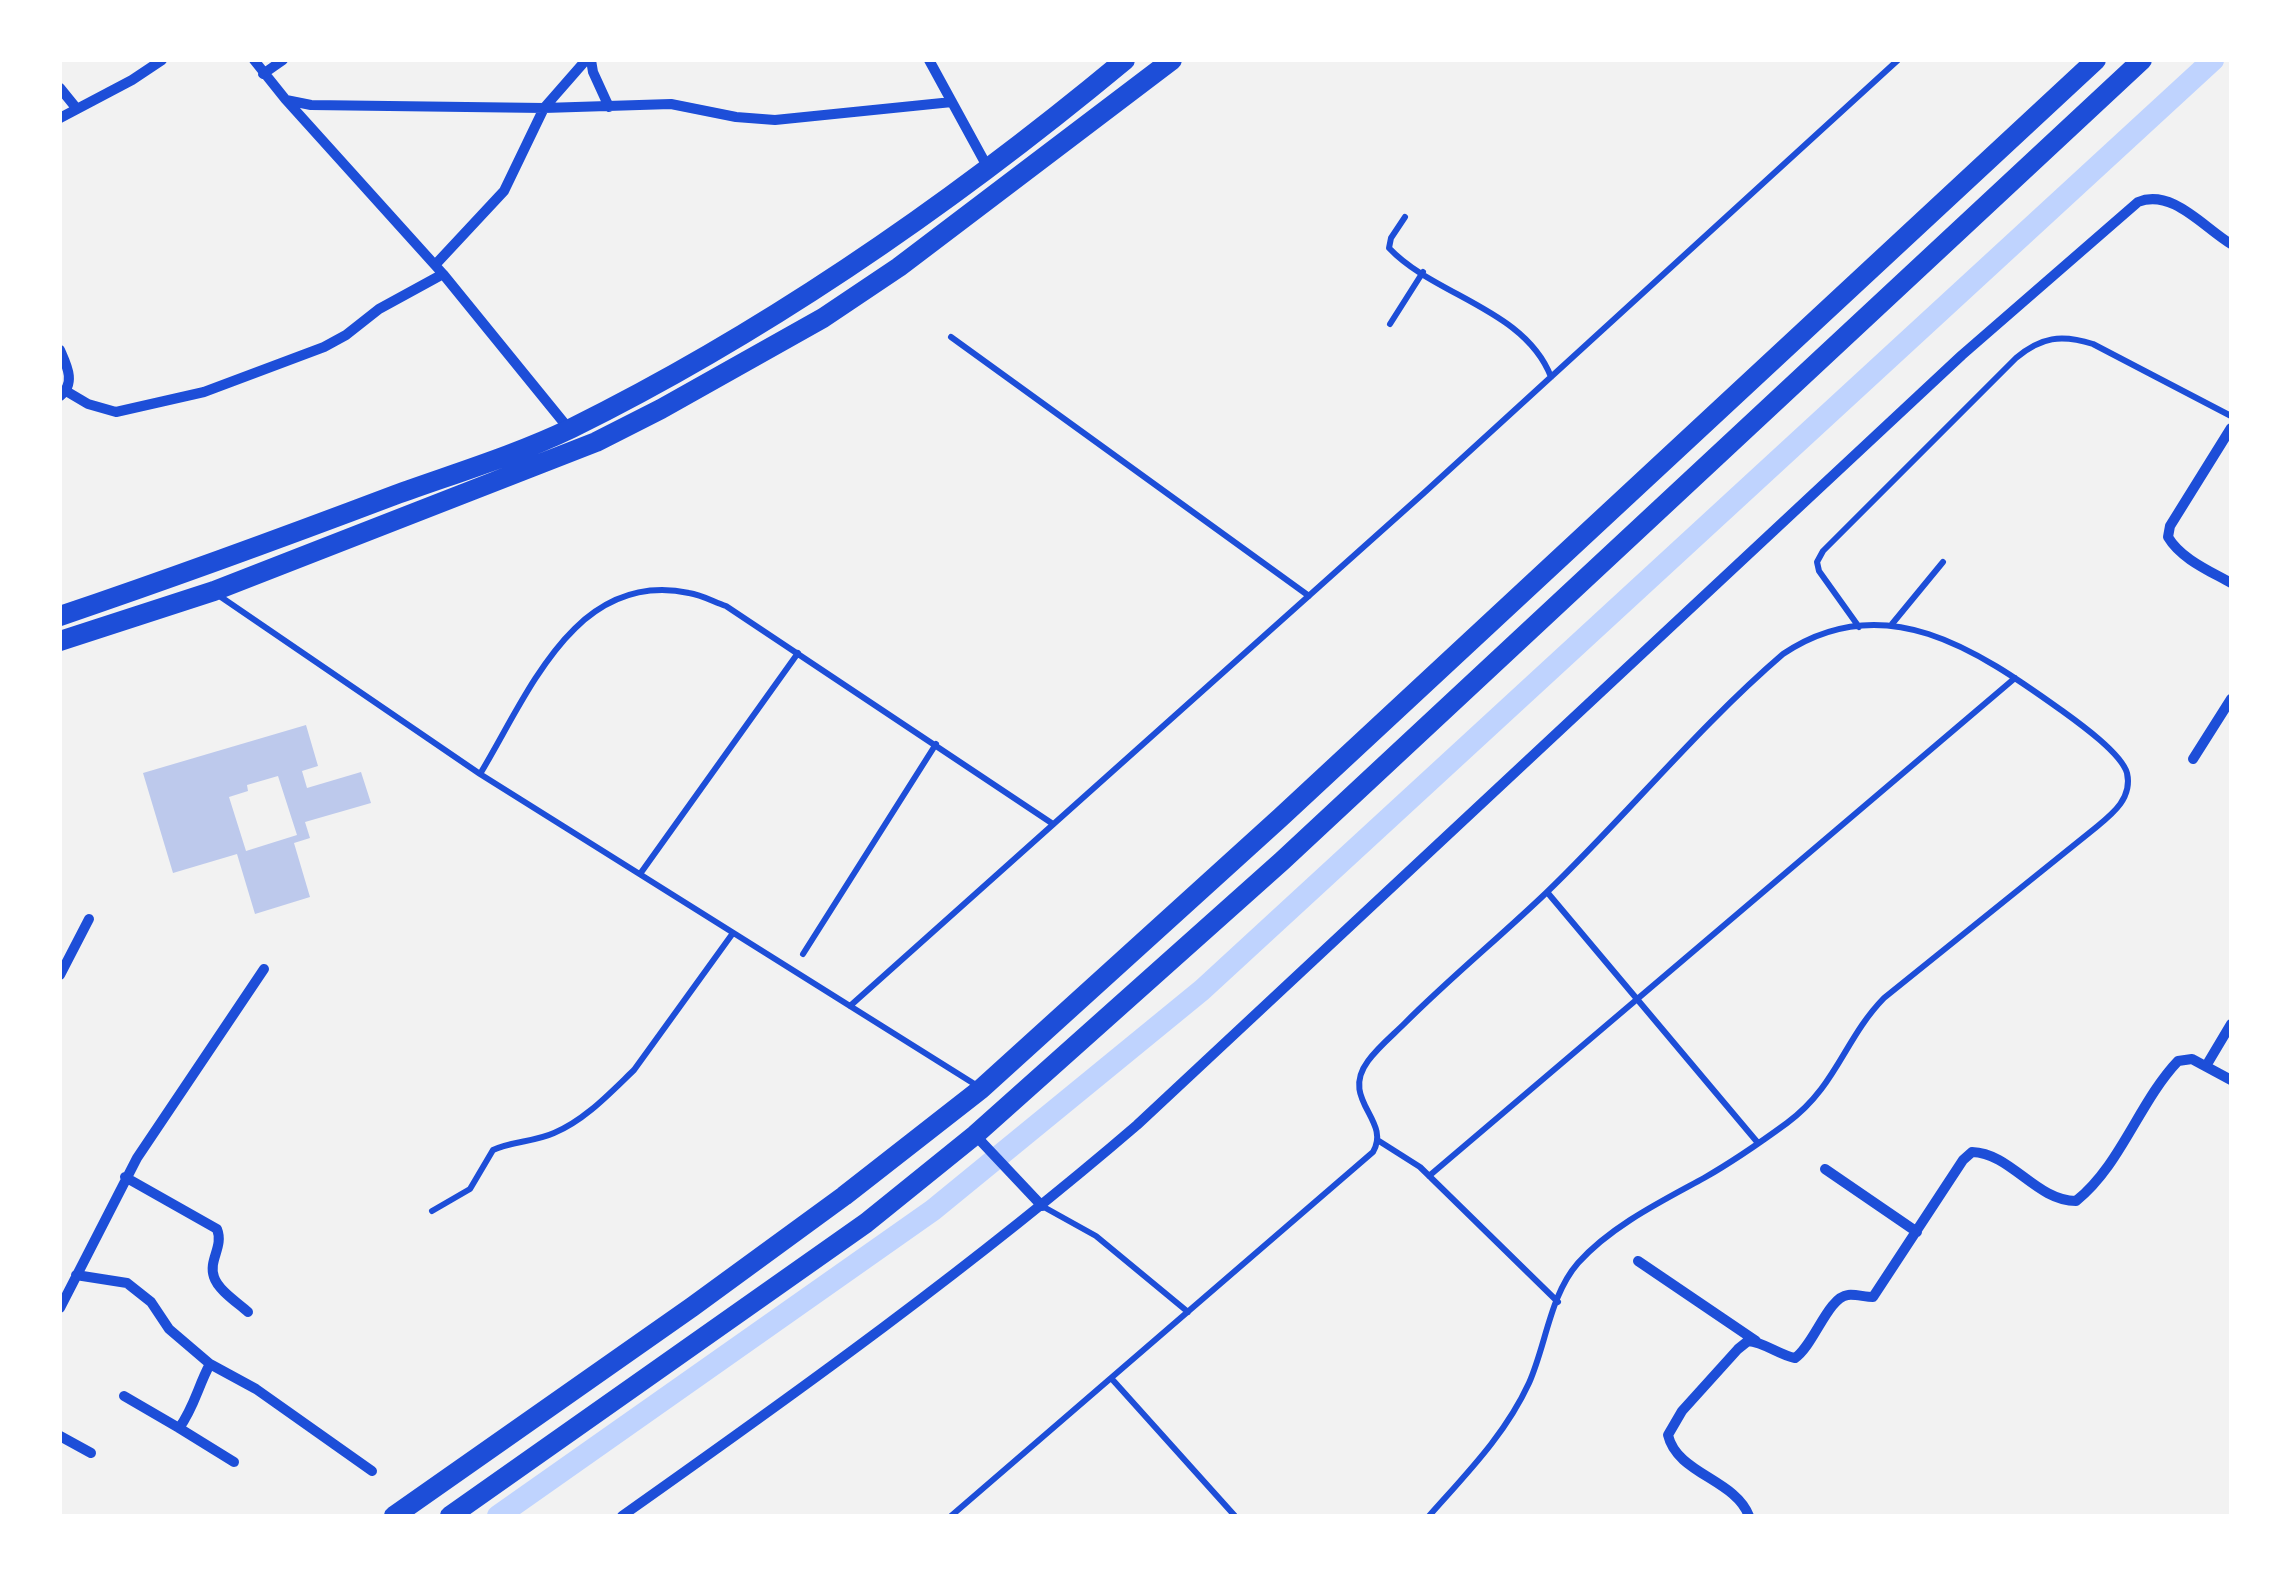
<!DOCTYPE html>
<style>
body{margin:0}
#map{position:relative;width:2291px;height:1576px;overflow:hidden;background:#f2f2f2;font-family:"DejaVu Sans",sans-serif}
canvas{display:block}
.frame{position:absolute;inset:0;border:62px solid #fff;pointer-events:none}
</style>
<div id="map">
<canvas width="2291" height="1576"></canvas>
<div class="frame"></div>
</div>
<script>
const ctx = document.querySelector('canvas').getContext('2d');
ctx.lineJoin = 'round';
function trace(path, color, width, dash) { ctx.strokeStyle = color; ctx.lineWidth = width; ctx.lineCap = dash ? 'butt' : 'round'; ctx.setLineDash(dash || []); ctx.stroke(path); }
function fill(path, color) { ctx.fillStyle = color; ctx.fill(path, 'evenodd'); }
trace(new Path2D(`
 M498,1516L933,1210L1202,990L2213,60`), '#bfd3fe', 22);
fill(new Path2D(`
 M306,725L318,766L302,771L307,788L361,772L371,803L305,822L310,838L294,843L310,897L255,914L237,854L173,873L143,773ZM278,776L297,835L246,851L229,797L248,791L247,785Z`), '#bdc9ec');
trace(new Path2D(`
 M1405,217L1391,238L1389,248C1434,296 1525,309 1551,377
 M1390,324L1423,272
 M951,337L1309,596
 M218,595L480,774L976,1085
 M1892,624L1943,562
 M1859,627L1819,571L1817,562L1823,551L2016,358C2041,337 2061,334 2093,344L2231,416
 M480,774C528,695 575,569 689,593C702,595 714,602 726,606L1053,824
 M640,874L798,653
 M1547,892L1758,1143
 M803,954L936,744
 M850,1006L1425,492L1898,60
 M1379,1141L1420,1167L1558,1302
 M1429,1176L2015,678
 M1042,1206L1096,1236L1188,1312
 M432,1211L470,1189L493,1150C512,1141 534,1142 554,1133C585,1120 610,1093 634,1070L733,933
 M1111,1378L1235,1516
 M951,1516L1373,1152C1392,1120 1339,1100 1368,1061C1378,1047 1393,1035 1405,1023C1450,978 1500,937 1546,893C1627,815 1698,727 1783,654C1884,586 1977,650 2061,710C2079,723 2121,753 2127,773C2133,799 2111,815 2094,829L1884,998C1844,1039 1837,1086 1787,1123C1761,1142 1732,1162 1704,1178C1662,1201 1611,1226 1578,1263C1550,1295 1546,1345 1529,1383C1505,1435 1467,1473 1429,1516`), '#1d4ed8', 6);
trace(new Path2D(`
 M254,60L286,100L311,105L544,108L671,104L736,117L775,120L952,102
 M591,60L593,72L609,107
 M929,60L988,168
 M263,74L283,60
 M60,88L77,109
 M287,101L443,274L569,429
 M60,118L132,80L162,60
 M435,265L504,191L544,108L586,60
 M60,350C67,366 76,383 60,396
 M66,391L88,404L116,412L204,392L324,347L346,335L379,309L443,274
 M2231,428L2170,526L2168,537C2181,559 2210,571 2231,583
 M2193,759L2231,699
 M60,975L89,919
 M2206,1066L2231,1024
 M976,1136L1042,1206
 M1825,1169L1917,1232
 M125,1177L217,1229C224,1247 208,1260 214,1277C218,1290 238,1303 248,1312
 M1638,1261L1756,1341
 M76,1275L127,1283L151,1302L169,1329L210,1364L256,1389L372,1471
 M60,1308L137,1158L264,969
 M210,1364C198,1386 194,1408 179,1428L234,1462
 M124,1396L179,1428
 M60,1436L91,1453
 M622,1516C799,1391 973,1266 1137,1125L1962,355L2138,202C2172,188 2204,228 2231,244
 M1749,1516C1735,1479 1677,1474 1668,1435L1682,1411L1738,1349L1748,1341C1764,1342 1779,1355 1795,1358C1814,1345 1828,1297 1848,1295C1855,1294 1865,1297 1873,1297L1963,1160L1972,1152C2011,1153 2036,1201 2076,1201C2121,1165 2139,1102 2178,1061L2192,1059L2231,1080`), '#1d4ed8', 10);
trace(new Path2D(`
 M60,616C172,578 284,537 395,495C453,474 516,455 572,428C772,329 954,202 1125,60
 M60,641L214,591L596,442L661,409L823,318L899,267L1172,60
 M394,1516L692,1307L844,1196L981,1089L1281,817L2096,60
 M450,1516L866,1223L975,1135L1282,861L2142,60`), '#1d4ed8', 20);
</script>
